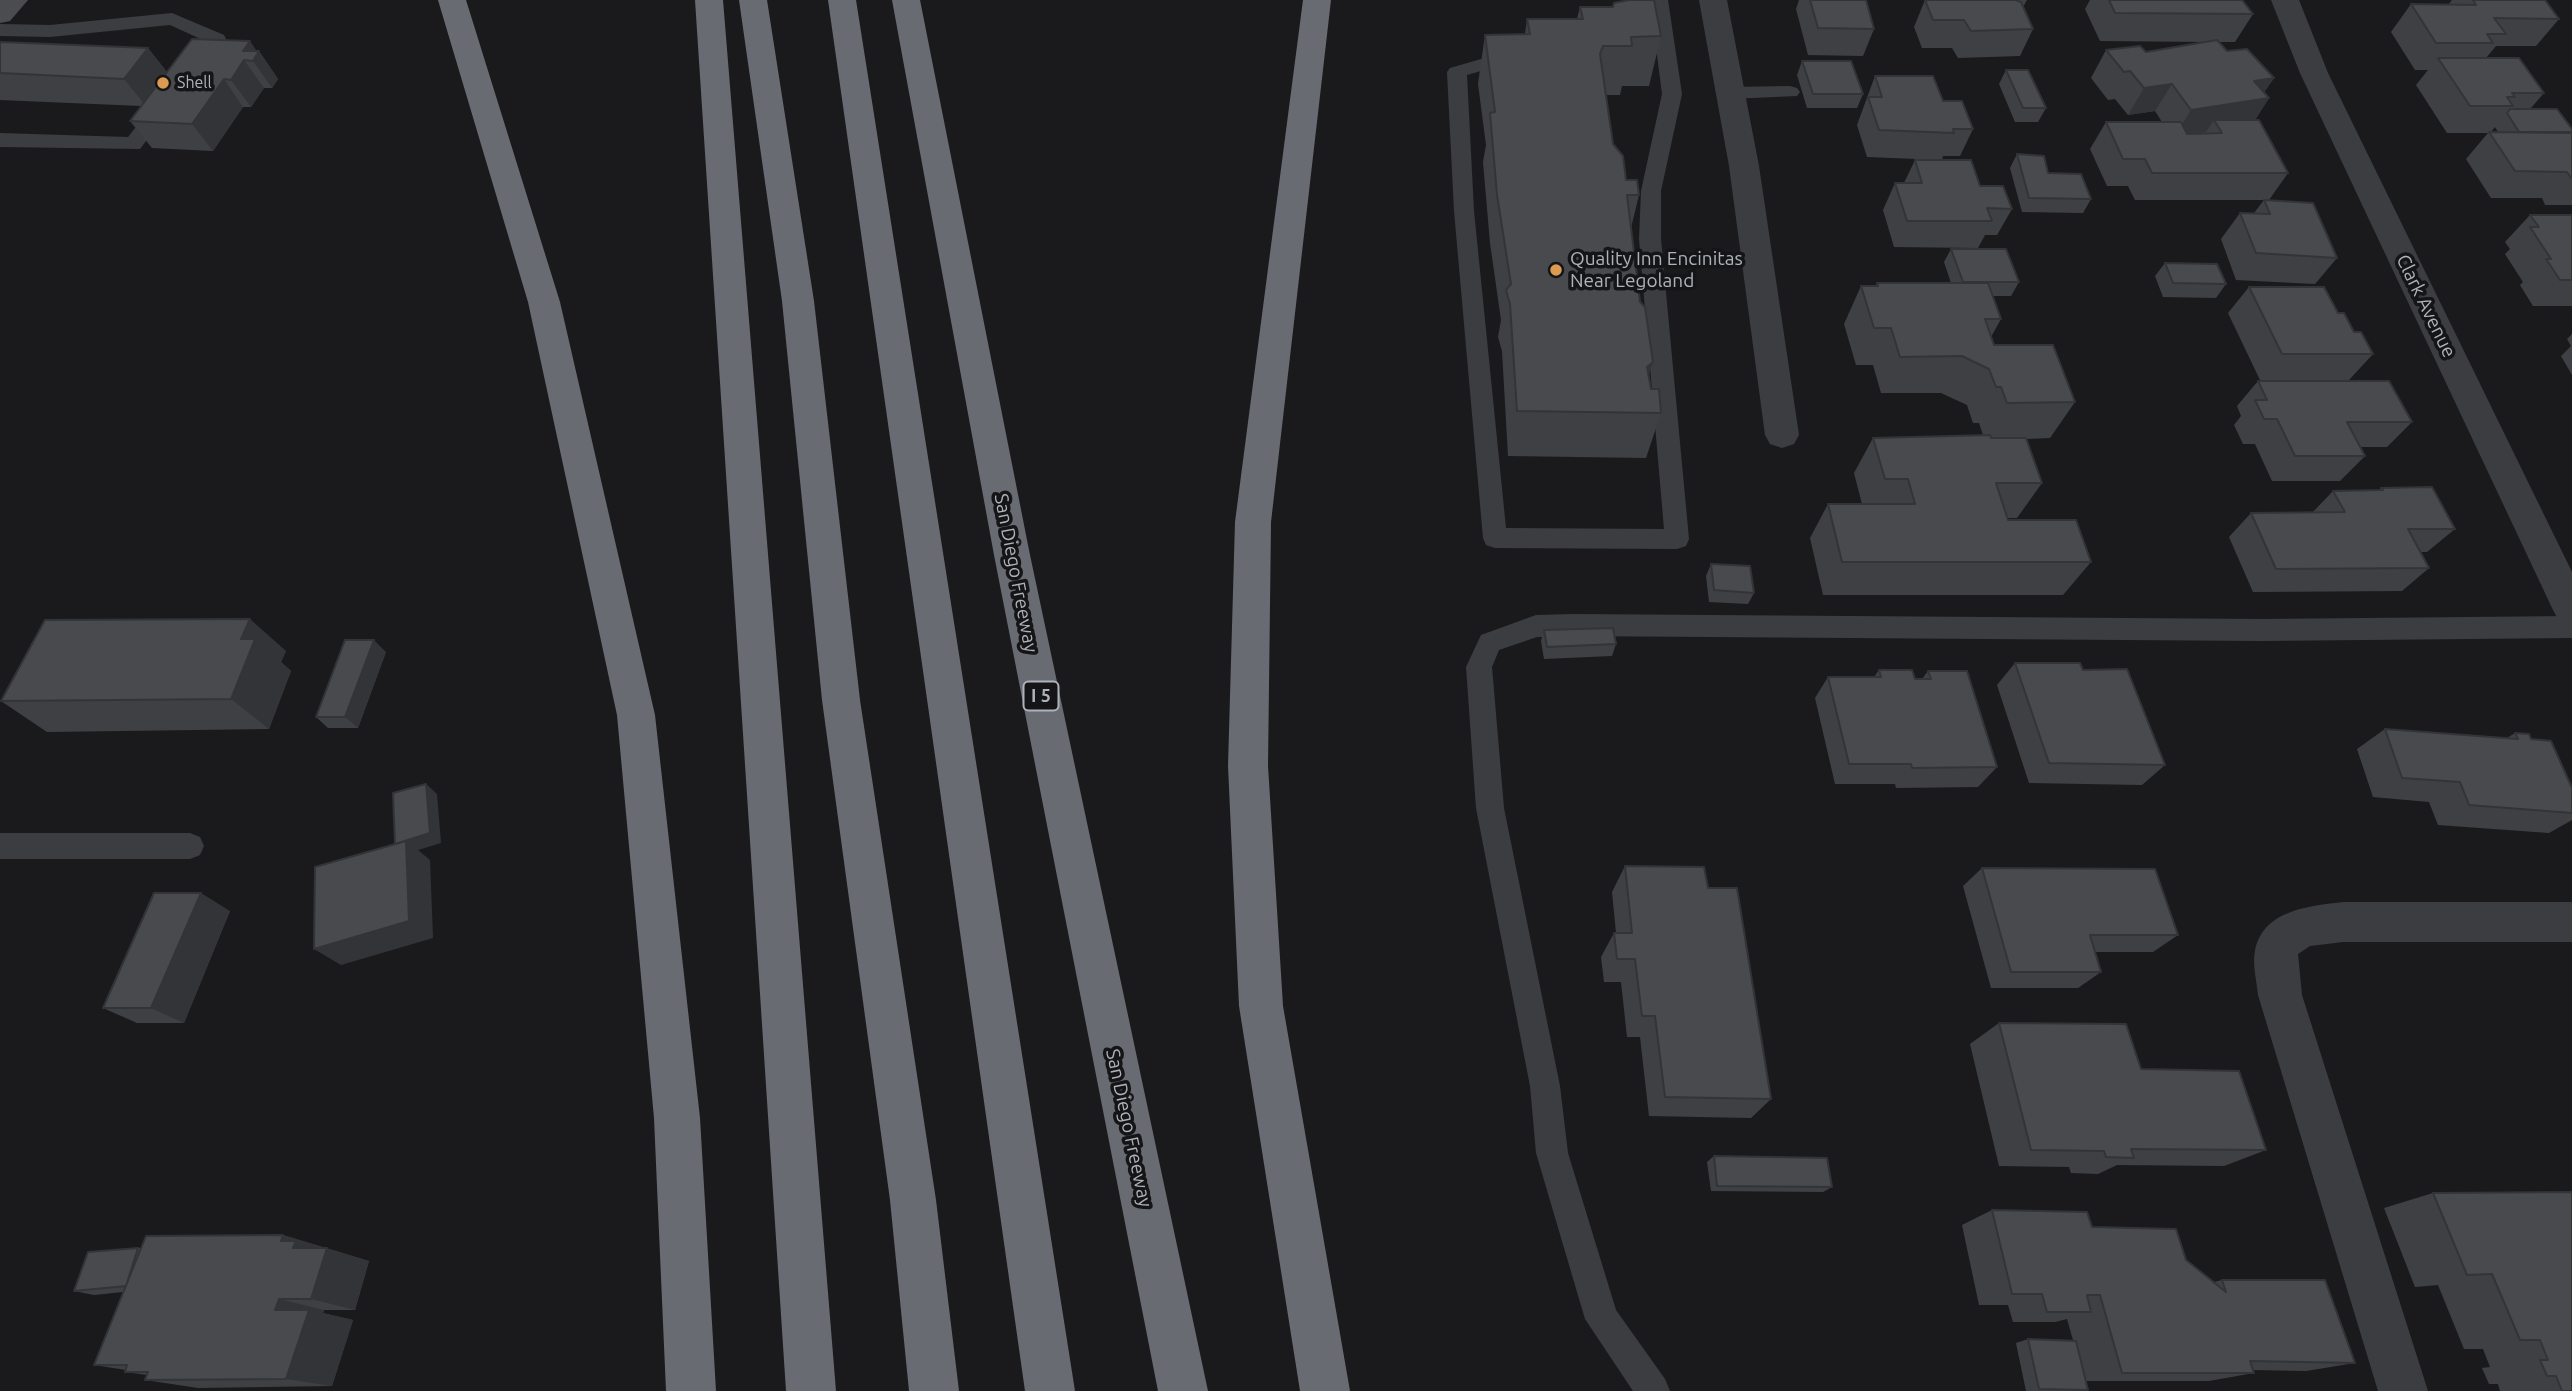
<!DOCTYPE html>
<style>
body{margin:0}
canvas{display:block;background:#1a1a1c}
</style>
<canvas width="2572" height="1391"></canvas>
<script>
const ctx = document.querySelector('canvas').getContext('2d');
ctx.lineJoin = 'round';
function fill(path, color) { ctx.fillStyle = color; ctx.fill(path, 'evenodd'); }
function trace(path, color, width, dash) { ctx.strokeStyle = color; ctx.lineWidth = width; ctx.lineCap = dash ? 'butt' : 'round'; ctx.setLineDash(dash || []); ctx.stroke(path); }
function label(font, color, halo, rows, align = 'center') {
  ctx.font = font + ' Ubuntu,sans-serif'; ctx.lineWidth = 7; ctx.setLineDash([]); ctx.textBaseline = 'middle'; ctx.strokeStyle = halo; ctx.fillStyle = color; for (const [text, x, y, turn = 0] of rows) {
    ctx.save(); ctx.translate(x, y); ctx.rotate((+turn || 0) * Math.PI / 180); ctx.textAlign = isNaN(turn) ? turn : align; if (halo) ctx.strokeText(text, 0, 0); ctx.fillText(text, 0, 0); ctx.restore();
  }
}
fill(new Path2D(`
 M1650,0H1668L1682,94L1661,191V239L1689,539L1686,546L1677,549L1495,548L1486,545L1483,538L1454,211L1447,72L1450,68L1516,49L1526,55L1523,59L1467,75L1474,211L1506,528L1664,529L1639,239L1641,191L1662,94Z
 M172,13L224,35L226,39L202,70L195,72L185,66L205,41L170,25L50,37L0,36V24L50,25Z
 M1790,86L1797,88L1800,92L1797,96L1730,99L1720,93L1730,87Z
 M162,101L172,107L140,149L0,147V133L128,137L155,103Z
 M1573,614L2262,619L2572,616V638L2262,641L1573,636L1537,637L1499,650L1492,667L1504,808L1560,1086L1568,1153L1616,1310L1665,1379L1670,1391H1633L1585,1319L1536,1153L1530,1086L1476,808L1466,667L1481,635L1536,615Z
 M0,833H190L200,837L204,846L200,855L190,859H0Z`), '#3b3d40');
fill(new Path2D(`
 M1699,0H1727L1759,166L1799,435L1794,444L1782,448L1770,444L1765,435L1729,166Z
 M2271,0H2299L2328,73L2572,572V625L2559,621L2553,610L2300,73Z
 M2343,902H2572V942H2343L2310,946L2298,954L2302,995L2428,1391H2378L2258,995C2257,982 2252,964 2255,951C2263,910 2309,906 2343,902Z`), '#3b3d40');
fill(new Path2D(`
 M0,0H28L10,21L0,23Z`), '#4a4c50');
fill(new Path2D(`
 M438,0H466L560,302L655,715L700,1118L716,1391H666L654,1118L617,715L528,302Z
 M695,0H723L836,1391H786Z
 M739,0H767L814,301L860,700L936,1200L959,1391H909L890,1200L822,700L782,301Z
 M828,0H856L1075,1391H1025Z
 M892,0H920L1030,555L1208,1391H1158L994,555Z
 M1303,0H1331L1271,522L1268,766L1283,1006L1350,1391H1300L1239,1006L1228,766L1235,522Z`), '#686b71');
fill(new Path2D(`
 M1799,0H1866L1874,29L1863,56L1808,55L1796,9Z
 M1925,0H2027L2023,7L2033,29L2020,56L1958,58L1952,48H1922L1914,27Z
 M2090,0H2242L2253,14L2235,42H2219L2227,51L2274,78L2264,92L2269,98L2255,120L2288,173L2269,200H2135L2128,186H2107L2090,149L2106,122H2162L2155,111L2128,115L2115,99L2108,100L2091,78L2106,50L2146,52L2208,42L2100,41L2085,9Z
 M2452,0H2545L2559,19L2536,46H2496L2486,58L2544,93L2530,109L2572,129V205H2545L2542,198H2491L2466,159L2488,133H2447L2416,85L2428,70H2415L2391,32L2411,4L2448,5ZM2495,127L2498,132H2491Z
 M1580,7L1661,36L1649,86H1622L1620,95H1606L1613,144L1626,180L1639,195L1631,228L1649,374L1651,389L1661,413L1646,458L1508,456L1502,351L1498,337L1501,320L1490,243L1483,162L1486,145L1478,84L1485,35L1525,34L1527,19H1577Z
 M0,44L148,48L167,72L259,51L278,79L272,88H264L251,107H243L213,151L152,148L130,121L141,106L0,100Z
 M1802,61L1863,94L1857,108H1807L1797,75Z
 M2006,70L2046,108L2038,122H2015L1999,84Z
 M1875,76L1943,101L1973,129L1960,156H1943L1942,160L1867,157L1857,125Z
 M2017,154L2091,199L2083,213L2022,212L2010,168Z
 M1915,160L1980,186L2012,209L1997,235H1985L1978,248L1894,247L1883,210L1895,183H1904Z
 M2264,200L2337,258L2315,284L2236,280L2221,239L2240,213H2254Z
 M2530,215H2572V306H2533L2520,285L2523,282L2505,254L2510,249L2505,242Z
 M1951,249L2019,282L2011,296H1993L2001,319L1991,337L1994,345L2075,402L2050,438L2026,439L2042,483L2017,518H2007L2008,520L2091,562L2063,595H1823L1810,538L1828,504H1862L1854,473L1873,438L1983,435L1979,423H1973L1967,405L1941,393H1881L1873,365H1856L1844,324L1861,286H1876L1877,283H1951L1944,262Z
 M2165,263L2226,284L2216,298L2163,297L2155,276Z
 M2249,287L2338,313L2373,354L2349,380H2260L2228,313Z
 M2572,334V375L2561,356L2571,346L2567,339Z
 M2258,381L2412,422L2387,447H2360L2365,456L2340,481H2272L2255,444H2243L2234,425L2241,416L2237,406Z
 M2381,488L2455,529L2427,552H2421L2429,568L2402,591L2253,592L2229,537L2251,513H2312L2333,491L2379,490Z
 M1711,564L1754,593L1748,604L1709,602L1706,576Z
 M1544,630L1616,644L1612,656L1544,659L1541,641Z
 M286,651L281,662L291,671L269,729L47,732L1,701Z
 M386,652L358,728H328L316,717Z
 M2015,663L2083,670L2165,765L2142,785L2029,783L1997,685Z
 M1879,670L1915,679H1922L1928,671L1997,767L1978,787L1896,788L1895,784H1835L1815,698L1828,677H1874Z
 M2385,729L2507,738L2515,733L2531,739L2572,788V820L2549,833L2438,825L2429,802L2373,797L2357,749Z
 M1625,866L1708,888L1771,1099L1751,1118L1649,1116L1640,1037H1627L1621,982H1604L1601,957L1614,933H1616L1612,892Z
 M1982,868L2178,935L2153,952H2095L2101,972L2078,988H1991L1963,886Z
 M230,911L184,1023H137L103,1008Z
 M1999,1023L2141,1069L2266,1150L2224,1166L2117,1165L2098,1174L2071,1173L2069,1167L1999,1166L1970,1044Z
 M1714,1156L1832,1187L1823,1192L1711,1191L1707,1162Z
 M2572,1192V1391H2500L2498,1384H2489L2482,1368L2490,1367L2483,1349H2464L2438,1285L2415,1287L2384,1208L2433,1193Z
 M1992,1210L2092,1227L2186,1260L2214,1282L2222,1280L2355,1363L2306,1371L2253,1370L2254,1373L2209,1381H2086L2088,1390L2084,1391H2026L2016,1343L2028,1339L2073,1340L2067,1319L2055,1322H2013L2008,1305H1979L1962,1225Z
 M283,1235L369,1261L355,1310H324L323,1313L353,1320L332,1386L198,1388L145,1380L147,1375L125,1372L126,1370L94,1365L123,1292L94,1295L74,1291L138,1248Z`), '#3f4043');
fill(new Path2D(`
 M250,41L258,53L259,51L278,79L272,88L253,61L243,51Z
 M148,48L169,75L146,106L124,79Z
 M244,60L264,88L251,107L231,80Z
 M2274,78L2259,100L2269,98L2251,125L2214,120L2206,132L2174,137L2191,110L2254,81Z
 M224,79L243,107L213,151L192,124Z
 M2172,84L2155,111L2128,115L2144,88Z
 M1653,362L1639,407L1647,367Z
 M250,619L286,651L281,662L291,671L269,729L231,699L241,639Z
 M374,640L386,652L358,728L345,717Z
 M426,784L437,794L441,843L418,850L430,860L433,938L341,965L314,949L395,844Z
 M201,893L230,911L184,1023L151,1008Z
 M283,1235L369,1261L355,1310L311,1299L293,1248L281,1241Z
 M279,1299L324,1310L323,1313L353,1320L332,1386L286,1379L275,1310Z`), '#333437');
const building = new Path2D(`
 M1629,0H1654L1661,36L1631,37L1632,46H1603L1600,54L1613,144L1623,156L1626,180H1637L1639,195H1627L1640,302L1645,307L1653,362L1647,367L1651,389H1659L1661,413L1517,411L1510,304L1506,290L1511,284L1497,195L1490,113L1495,112L1485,35L1530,34L1527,19H1583L1580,7H1613L1614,3Z
 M1810,0H1866L1874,29L1818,28Z
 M1925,0H2016L2021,2L2033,29L1971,31L1964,20H1933Z
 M2109,0H2242L2253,14L2115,13Z
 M2473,0H2545L2559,19L2494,18L2506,34H2487L2493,43H2436L2411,4L2476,5Z
 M192,39L250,41L243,51H259L253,61L244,60L231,80L224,79L192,124L130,121Z
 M2217,40L2227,51L2247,49L2274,78L2254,81L2269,98L2191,110L2172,84L2144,88L2130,71L2124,72L2106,50L2140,46L2146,52Z
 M1,42L148,48L124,79L0,73V44Z
 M2438,58H2519L2544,93H2512L2515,97H2507L2513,106H2470Z
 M1802,61H1851L1863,94H1813Z
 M2006,70H2028L2046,108H2023Z
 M1875,76H1933L1943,101H1962L1973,129H1953L1954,133L1879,130L1868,97H1882Z
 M2510,109H2557L2572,129V132H2519L2507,113Z
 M2214,120H2259L2288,173H2152L2145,159H2123L2106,122H2181L2187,134L2222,133Z
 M2489,132L2572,133V178H2571L2567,172L2515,171Z
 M2017,154L2044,156L2048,173L2081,174L2091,199L2029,198Z
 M1915,160H1971L1980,186H2003L2012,209L1987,208L1992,221H1907L1895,183H1922Z
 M2264,200L2313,203L2337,258L2256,253L2240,213L2270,214Z
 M2530,215H2572V280H2560L2546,259H2551L2530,227H2539Z
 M1951,249H2006L2019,282H1963Z
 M2165,263L2217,264L2226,284L2173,283Z
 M1877,283H1988L2001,319H1985L1994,345H2053L2075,402L2007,403L2001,387H1996L1989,369L1962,356L1900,357L1891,328H1874L1861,286H1878Z
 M2249,287H2324L2338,313H2344L2354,332H2361L2373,354H2282Z
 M2258,381H2389L2412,422H2347L2365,456H2295L2277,419H2264L2255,400H2267Z
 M1990,435L1991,438H2026L2042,483H1996L2008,520H2076L2091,562H1842L1828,504H1915L1908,479H1885L1873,438Z
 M2432,487L2455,529H2408L2429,568L2276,569L2251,513L2345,512L2333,491L2383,490L2381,488Z
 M1711,564L1750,566L1754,593L1714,590Z
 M250,619L241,639H255L231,699L1,701L45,620Z
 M1613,628L1616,644L1547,647L1544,630Z
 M345,640H374L345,717H316Z
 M2015,663H2080L2083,670L2127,669L2165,765L2049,763Z
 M1879,670H1912L1915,679H1931L1928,671H1967L1997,767L1912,768L1911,764H1849L1828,677H1881Z
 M2385,729L2518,739L2515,733L2529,734L2531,739L2551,741L2572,788V813L2469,805L2460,782L2402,778Z
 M426,784L430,833L395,844L393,793Z
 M406,841L409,921L314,949L315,867Z
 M1625,866L1704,867L1708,888H1737L1771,1099L1665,1097L1655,1016H1642L1635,959H1617L1614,933H1632Z
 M1982,868L2155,869L2178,935H2090L2101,972H2011Z
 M154,893H201L151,1008H103Z
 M1999,1023L2126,1024L2141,1069L2239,1071L2266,1150L2131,1149L2134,1158L2106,1157L2104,1151L2031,1150Z
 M1714,1156L1827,1158L1832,1187L1717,1186Z
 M2572,1192V1391H2562L2556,1376H2547L2540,1360H2548L2540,1340H2520L2492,1274L2467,1275L2433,1193Z
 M1992,1210L2087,1212L2092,1227L2176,1229L2186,1260L2226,1292L2222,1280H2325L2355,1363L2250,1361L2254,1373H2122L2100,1295H2087L2091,1312H2047L2042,1294H2012Z
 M283,1235L281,1241H296L293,1248H327L311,1299H279L275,1310H309L286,1379L145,1380L148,1372H125L127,1365H94L146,1236Z
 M138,1248L126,1286L74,1291L88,1252Z
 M2028,1339L2076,1341L2088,1390L2039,1389Z`);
fill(building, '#494a4e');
trace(building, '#333437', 2);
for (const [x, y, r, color] of [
 [163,83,7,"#dd9b51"],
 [1556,270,7,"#dd9b51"]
]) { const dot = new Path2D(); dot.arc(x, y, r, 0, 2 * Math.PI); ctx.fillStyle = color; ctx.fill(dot); trace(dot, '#151517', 2.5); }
label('16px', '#aeb3ba', '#151517', [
 ["Shell",177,83]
], 'left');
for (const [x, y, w] of [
 [1041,696,35]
]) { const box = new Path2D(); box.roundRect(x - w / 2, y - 14.5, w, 29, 5); ctx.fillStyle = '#151517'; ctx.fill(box); trace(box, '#aeb3ba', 2); }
label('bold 18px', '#aeb3ba', null, [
 ["I 5",1041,696]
]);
label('19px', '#aeb3ba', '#151517', [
 ["Quality Inn Encinitas",1570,259],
 ["Near Legoland",1570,281]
], 'left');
label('19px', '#aeb3ba', '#151517', [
 ["Clark Avenue",2426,306,64],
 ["San Diego Freeway",1016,573,79],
 ["San Diego Freeway",1129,1128,78]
]);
</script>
